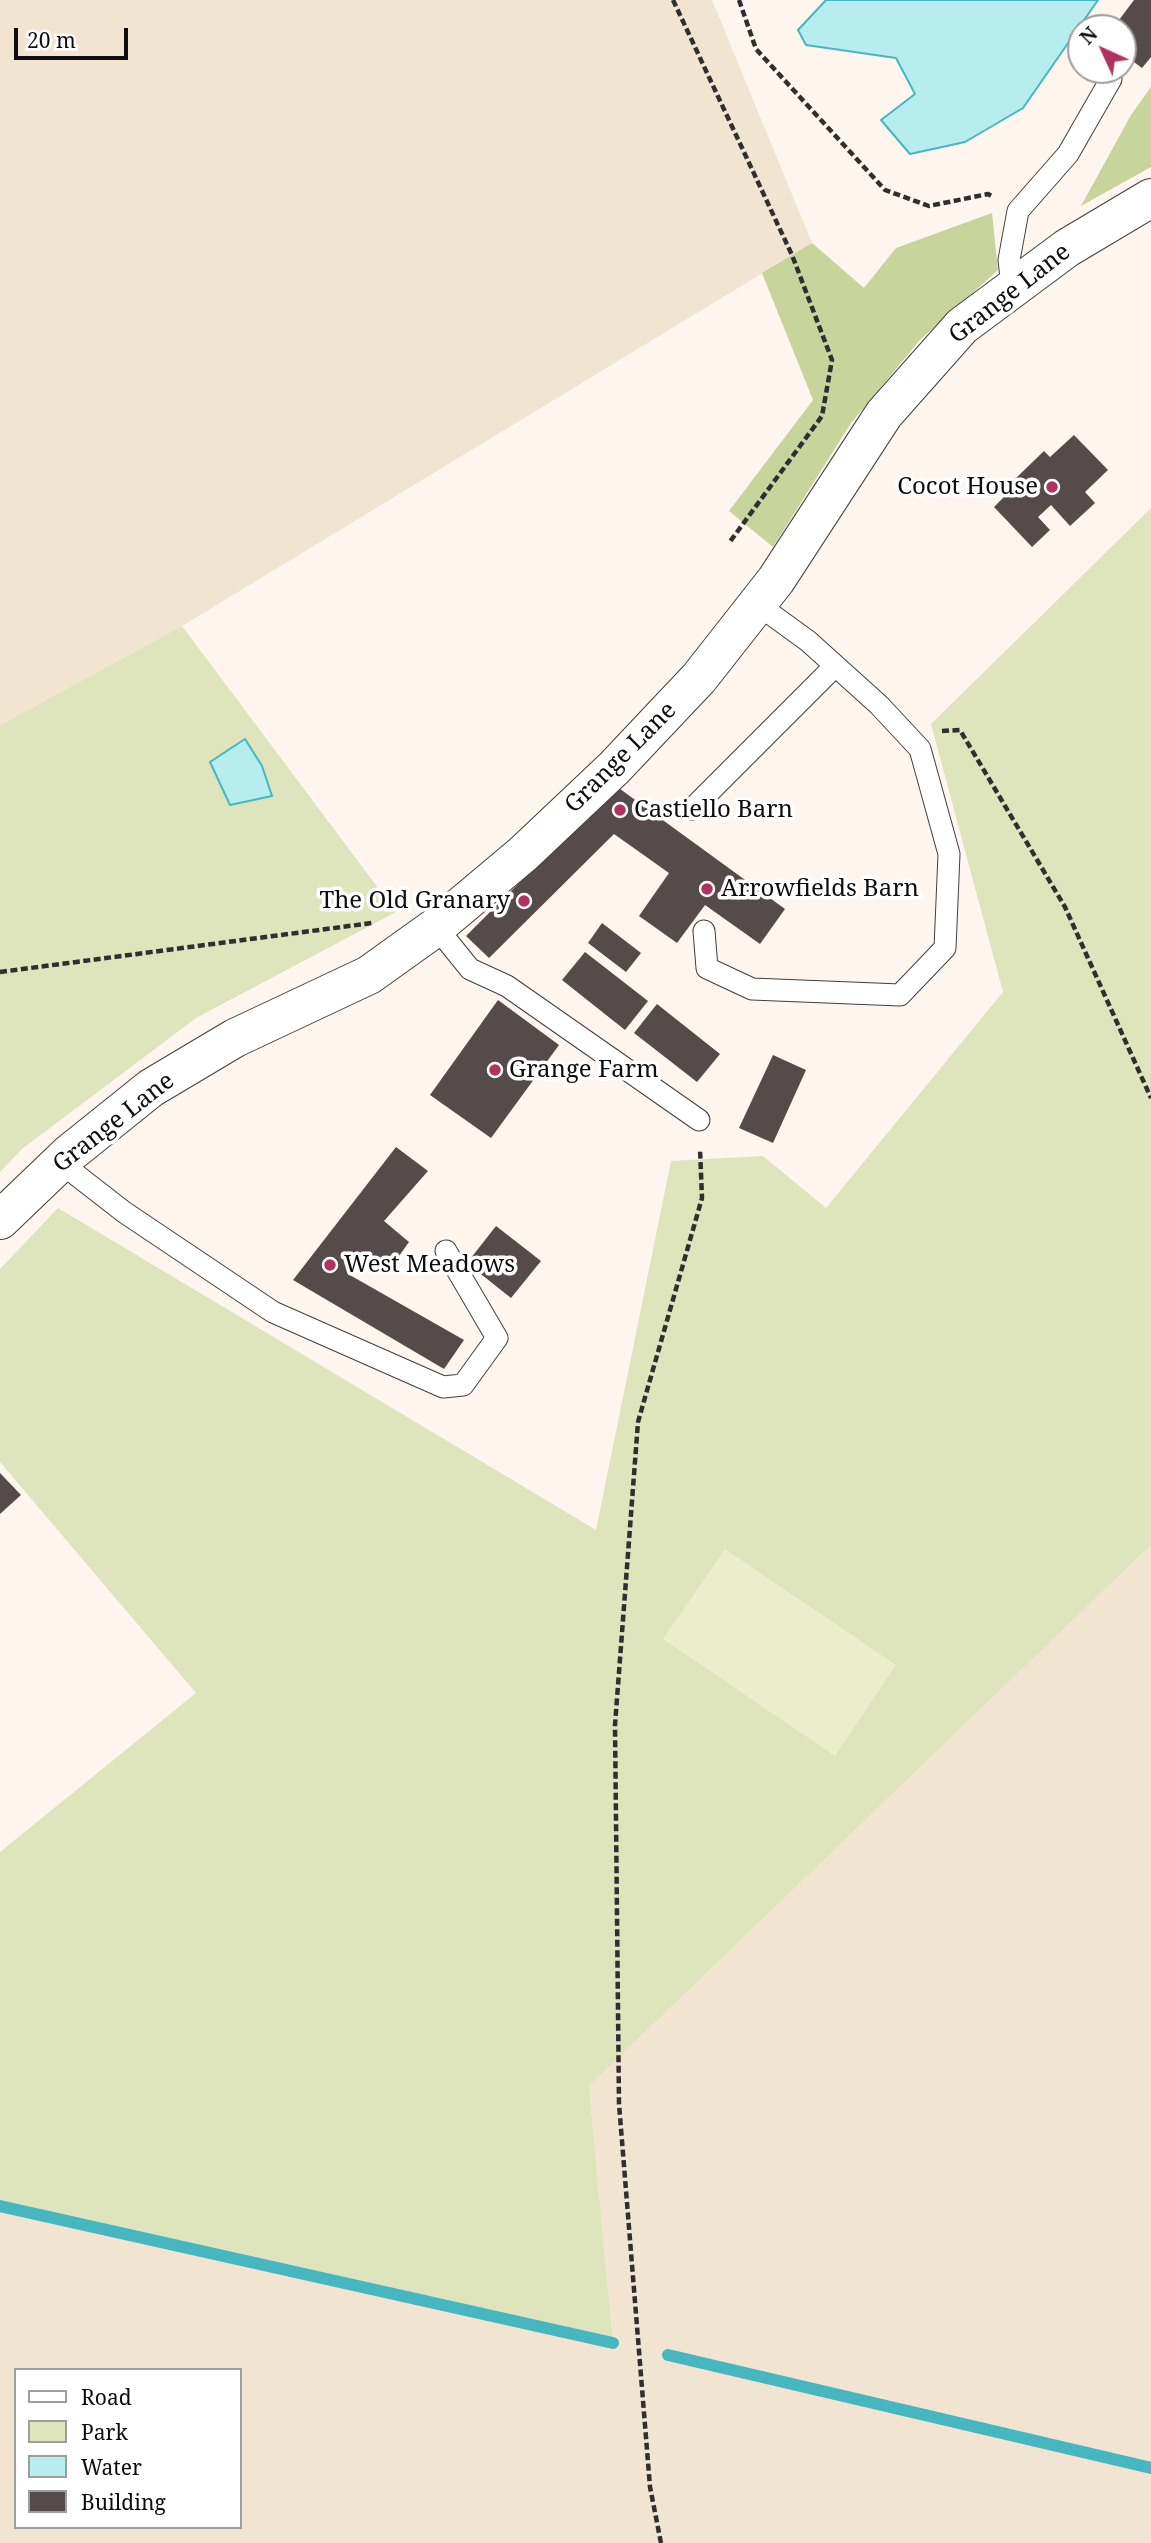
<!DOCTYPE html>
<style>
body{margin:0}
#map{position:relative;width:1151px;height:2543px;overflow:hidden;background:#fdf5ee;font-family:"Noto Serif",serif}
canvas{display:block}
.legend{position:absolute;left:14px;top:2368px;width:228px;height:161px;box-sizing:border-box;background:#fff;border:2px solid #9e9e9e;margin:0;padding:9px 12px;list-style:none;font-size:21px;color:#0d0d0d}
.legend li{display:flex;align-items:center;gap:14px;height:35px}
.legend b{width:35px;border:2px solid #9e9e9e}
.north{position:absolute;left:1067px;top:14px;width:70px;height:70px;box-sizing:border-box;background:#fff;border:2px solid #9e9e9e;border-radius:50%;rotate:315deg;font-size:19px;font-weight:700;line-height:28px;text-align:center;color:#0d0d0d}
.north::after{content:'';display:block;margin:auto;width:24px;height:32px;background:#af3261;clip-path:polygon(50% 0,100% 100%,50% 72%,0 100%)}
.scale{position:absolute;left:14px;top:28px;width:114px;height:32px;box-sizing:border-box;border:4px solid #0d0d0d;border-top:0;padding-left:9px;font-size:21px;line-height:24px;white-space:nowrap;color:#0d0d0d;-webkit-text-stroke:5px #fff;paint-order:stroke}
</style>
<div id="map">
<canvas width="1151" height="2543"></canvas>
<ul class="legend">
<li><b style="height:9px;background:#fff"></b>Road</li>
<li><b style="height:19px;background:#dee4bb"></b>Park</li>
<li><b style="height:19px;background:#b8edf0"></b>Water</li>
<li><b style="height:19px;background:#544b4a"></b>Building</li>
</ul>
<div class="north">N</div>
<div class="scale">20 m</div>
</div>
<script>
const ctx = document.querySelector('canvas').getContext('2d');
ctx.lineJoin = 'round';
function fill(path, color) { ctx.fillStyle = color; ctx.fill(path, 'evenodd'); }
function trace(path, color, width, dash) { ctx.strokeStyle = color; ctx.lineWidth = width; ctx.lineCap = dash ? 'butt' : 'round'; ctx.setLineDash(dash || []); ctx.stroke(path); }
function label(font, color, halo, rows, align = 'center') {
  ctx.font = font + ' "Noto Serif",serif'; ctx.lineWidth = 7; ctx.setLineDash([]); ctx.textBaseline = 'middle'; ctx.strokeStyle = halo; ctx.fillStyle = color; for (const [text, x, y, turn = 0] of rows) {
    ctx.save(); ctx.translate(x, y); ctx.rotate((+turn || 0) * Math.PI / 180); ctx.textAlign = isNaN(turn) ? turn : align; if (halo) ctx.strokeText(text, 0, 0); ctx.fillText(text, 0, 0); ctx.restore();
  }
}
fill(new Path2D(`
 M0,0H712L812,243L182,626L0,725Z
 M1151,1545V2543H0V2204L613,2342L589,2086ZM16,2370H240V2527H16Z`), '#f1e4d1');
fill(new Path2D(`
 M1151,508V1545L589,2086L613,2343L0,2207V1852L196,1693L0,1462V1269L58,1208L596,1530L671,1161L763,1156L826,1208L1003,992L931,724Z
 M182,626L396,912L196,1018L22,1149L0,1172V725Z`), '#dee4bb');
fill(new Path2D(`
 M1151,87V167L1081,206L1131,115Z
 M992,213L998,270L920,340L851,423L773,547L729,511L813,400L762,273L812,243L864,288L896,248Z`), '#c7d49c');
fill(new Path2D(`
 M725,1549L896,1665L835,1756L663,1639Z`), '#ecedcc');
const water = new Path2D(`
 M826,0H1098L1023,108L965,142L910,154L881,120L915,94L896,58L806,45L798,30Z
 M245,739L262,766L272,796L230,805L210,762Z`);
fill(water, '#b8edf0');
trace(water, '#46b7c0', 2);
trace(new Path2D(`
 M0,2206L613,2343
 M668,2355L1151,2468`), '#46b7c0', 12);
fill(new Path2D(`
 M1134,0H1151V57L1142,68L1123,54V28H1113Z
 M1074,435L1108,470L1085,492L1095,503L1070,526L1051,505L1038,517L1050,530L1032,547L994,507L1019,482L1015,479L1044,451L1050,457Z
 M616,786L785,909L760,944L705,905L677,943L639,916L669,873L614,834L489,958L466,936Z
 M602,923L641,953L626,972L588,943Z
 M585,952L648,1001L625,1030L562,980Z
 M498,1000L559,1045L491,1138L430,1095Z
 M657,1004L720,1054L697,1082L634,1033Z
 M773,1055L806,1070L773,1143L739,1128Z
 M396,1147L428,1171L384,1221L409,1242L387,1273L362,1256L348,1274L464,1340L444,1369L293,1280Z
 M496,1226L541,1261L511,1298L467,1263Z
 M0,1473L21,1495L0,1514Z`), '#544b4a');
const service = new Path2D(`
 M1012,286L1009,260L1018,211L1068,154L1111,79
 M692,809L835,666
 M436,927L470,969L507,986L699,1120
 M704,931L707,968L752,989L900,995L945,948L949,854L920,749L879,705L808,641L757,604
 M61,1163L124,1212L273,1312L443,1387L463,1385L497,1338L446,1251`);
const tertiary = new Path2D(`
 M0,1220L70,1153L151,1088L235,1038L369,975L436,927L523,854L614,768L699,678L776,580L884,414L962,326L1067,248L1151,198`);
trace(service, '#404040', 23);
trace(tertiary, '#404040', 40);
trace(new Path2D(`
 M673,0L792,255L832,360L822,416L729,543
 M739,0L756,49L885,190L929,206L988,194L993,197
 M942,731L960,730L1065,907L1151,1098
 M0,972L372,923
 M661,2543L650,2487L619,2104L615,1725L638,1422L702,1198L700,1149`), '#2f2f2f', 4.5, [7, 3.5]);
trace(service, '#fff', 21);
trace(tertiary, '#fff', 38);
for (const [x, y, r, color] of [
 [1052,487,7,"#af3261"],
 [620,810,7,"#af3261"],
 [707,889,7,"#af3261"],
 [524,901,7,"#af3261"],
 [495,1070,7,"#af3261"],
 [330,1265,7,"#af3261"]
]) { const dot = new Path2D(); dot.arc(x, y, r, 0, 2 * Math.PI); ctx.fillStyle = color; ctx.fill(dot); trace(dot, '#fff', 2.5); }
label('24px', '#0d0d0d', '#fff', [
 ["Grange Lane",1010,294,-38],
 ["Grange Lane",621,758,-45],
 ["Grange Lane",114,1123,-38]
]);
label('24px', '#0d0d0d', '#fff', [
 ["Cocot House",1038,487,"right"],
 ["Castiello Barn",634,810],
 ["Arrowfields Barn",721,889],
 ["The Old Granary",510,901,"right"],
 ["Grange Farm",509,1070],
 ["West Meadows",344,1265]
], 'left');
</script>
